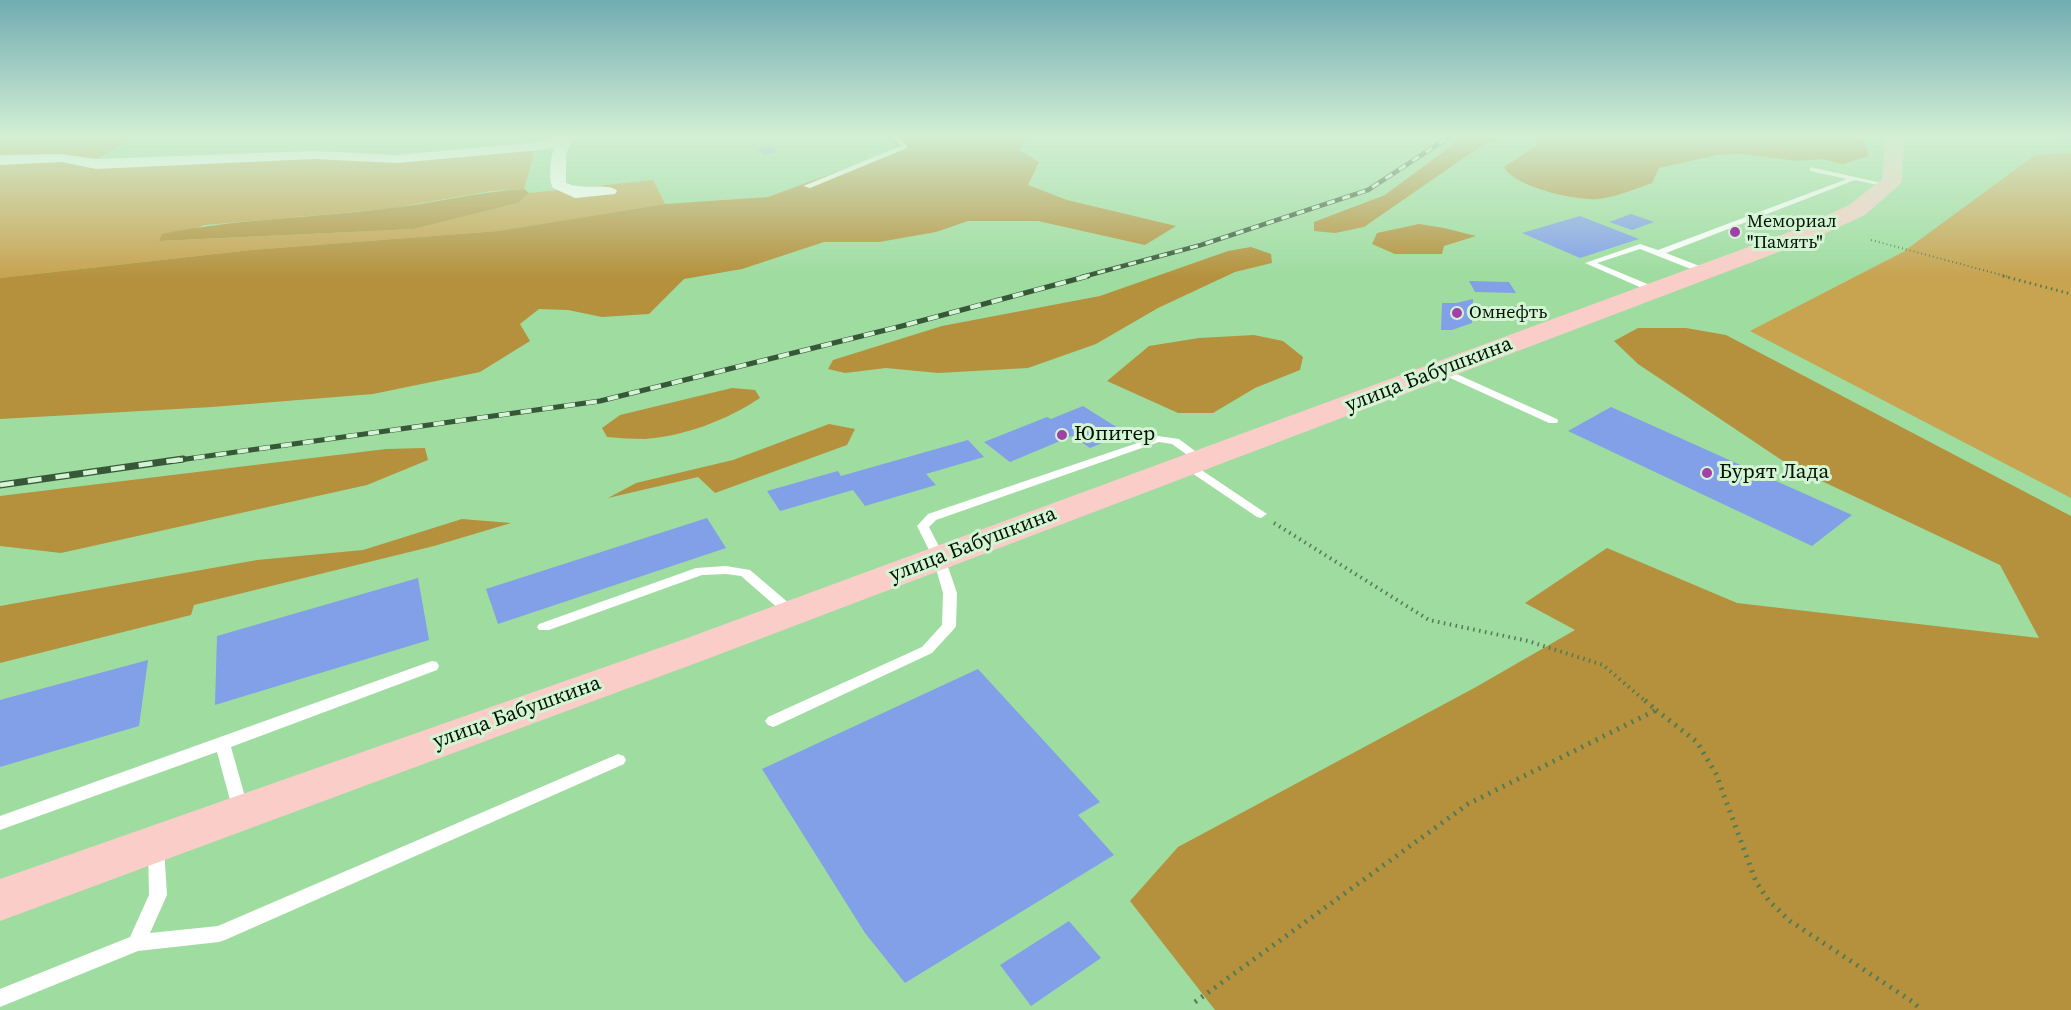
<!DOCTYPE html>
<meta charset="utf-8">
<style>
body{margin:0}
canvas{display:block;background:#9edca0}
</style>
<canvas width="2071" height="1010"></canvas>
<script>
const ctx = document.querySelector('canvas').getContext('2d');
ctx.lineJoin = 'round';
function fill(path, color) { ctx.fillStyle = color; ctx.fill(path, 'evenodd'); }
function trace(path, color, width, dash) { ctx.strokeStyle = color; ctx.lineWidth = width; ctx.lineCap = dash ? 'butt' : 'round'; ctx.setLineDash(dash || []); ctx.stroke(path); }
function label(font, color, halo, rows, align = 'center') {
  ctx.font = font + ' "Source Serif 4",serif'; ctx.lineWidth = 6; ctx.setLineDash([]); ctx.textBaseline = 'middle'; ctx.strokeStyle = halo; ctx.fillStyle = color; for (const [text, x, y, turn = 0] of rows) {
    ctx.save(); ctx.translate(x, y); ctx.rotate((+turn || 0) * Math.PI / 180); ctx.textAlign = isNaN(turn) ? turn : align; if (halo) ctx.strokeText(text, 0, 0); ctx.fillText(text, 0, 0); ctx.restore();
  }
}
fill(new Path2D(`
 M0,135H138L83,167L535,150L524,189L491,191L387,209L205,225L160,241L414,229L518,203L529,193L653,180L665,204L498,231L251,250L0,278Z
 M2071,153V498L1750,331L1903,252L2035,155Z`), '#c8a350');
fill(new Path2D(`
 M889,135H1034L1028,137L1019,150L1039,162L1028,185L1067,200L1176,226L1145,245L1038,221H968L936,232L879,242H824L742,269L684,279L649,314L602,317L568,310L539,309L520,324L530,341L480,372L373,394L212,407L0,419V278L251,250L498,231L665,204L768,197L899,149Z
 M1466,135H1506L1481,146L1364,227L1335,233L1314,231V222L1385,195Z
 M1538,135H1851L1863,139L1869,156L1843,164L1823,159L1797,161L1743,154L1717,155L1659,168L1652,183C1635,189 1616,197 1598,199C1576,201 1514,187 1504,167L1536,146Z
 M524,189L529,193L518,203L414,229L159,241L162,234C235,219 310,218 384,209C431,204 476,192 524,189Z
 M1419,224L1444,228L1476,236L1444,246L1442,254H1395L1372,244L1377,233Z
 M1251,247L1271,254L1272,263L1235,272L1158,308L1096,344L1028,368L938,373L886,368L845,373L828,369L833,360L942,326L1100,296L1228,251Z
 M1638,328H1686L1726,335L2071,516V1010H1215L1130,901L1178,847L1476,687L1575,630L1525,603L1607,548L1737,603L2039,638L2000,565L1792,467L1638,364L1614,341Z
 M1254,335L1283,341L1303,357L1300,370L1255,388L1213,413H1178L1107,381L1149,346L1199,338Z
 M732,388L755,390L760,398C727,420 685,436 645,439C633,439 619,438 607,437L602,428L620,415Z
 M829,424L855,429L847,445L715,493L698,477L608,498L636,483L733,460Z
 M425,448L428,460L367,485L61,553L0,546V496L386,449Z
 M462,519L511,523L434,546L194,605L191,615L0,663V606L257,560L363,550Z`), '#b5913d');
fill(new Path2D(`
 M2039,135H2071V141L2039,137Z
 M772,147L778,152L764,155L757,149Z
 M1631,214L1654,222L1632,230L1609,222Z
 M1580,216L1639,239L1580,258L1522,233Z
 M1469,281L1509,282L1516,293L1475,292Z
 M1473,299L1472,323L1452,330H1441L1442,303H1456Z
 M1083,406L1126,433L1090,448L1072,436L1010,462L984,442L1047,417L1051,419Z
 M1611,407L1852,515L1812,546L1568,431Z
 M968,440L984,457L926,474L936,485L865,506L853,490L780,511L767,491L838,471L841,476Z
 M707,518L726,548L498,624L486,589Z
 M418,578L429,640L215,705L217,636Z
 M148,660L139,726L0,767V700Z
 M978,669L1100,802L1078,815L1114,855L905,983L865,933L762,769Z
 M1069,921L1101,958L1031,1006L1000,965Z`), '#81a0e8');
trace(new Path2D(`
 M1871,240L2009,277`), '#527b53', 2, [1, 3]);
trace(new Path2D(`
 M2003,276L2071,294`), '#527b53', 3, [1.5, 4]);
trace(new Path2D(`
 M1274,523L1429,620L1528,641L1603,665L1644,700`), '#527b53', 4, [1.5, 4.5]);
trace(new Path2D(`
 M1656,710L1697,742L1716,774L1756,882L1769,901L1790,921L1913,1002L1921,1010
 M1195,1002L1468,804L1656,710L1642,698`), '#527b53', 5, [2, 6]);
fill(new Path2D(`
 M891,135H898L907,146V148L810,188L803,186L901,146Z
 M1810,167L1891,185L1887,187L1855,180L1666,253L1707,269V273H1701L1640,249L1597,263L1657,288V292H1651L1585,263L1640,244L1658,250L1847,179L1810,171Z
 M1441,367L1557,419L1558,421L1557,423H1549L1437,372L1436,370Z
 M1158,436L1179,439L1207,460L1201,463L1197,462L1172,444L1159,442L936,520L929,527L945,558L957,593L956,626L954,629L932,653L778,725L773,727L768,725L765,721L768,717L922,647L942,625L943,593L933,558L917,526L928,514Z
 M1187,462L1191,463L1267,514L1261,518L1257,517L1183,467L1181,465Z
 M726,566L750,570L797,610L799,613L797,616H787L741,576L726,574L702,575L549,630H539L537,627L539,624L696,568Z
 M432,661L437,662L439,666L437,670L231,747L249,811L247,816L241,818L235,816L233,811L217,752L0,830V816Z
 M618,754L624,756L626,760L624,764L225,940L219,942L138,951L0,1007V989L130,937L149,895L148,847L150,842L156,840L162,842L164,847L167,895L150,933L218,926Z`), '#fff');
fill(new Path2D(`
 M560,135H574L566,154V183C584,191 608,182 617,191L615,194L575,198L553,188C548,179 550,156 555,147L540,150L397,163L314,159L96,169L62,162L0,165V155L62,154L96,159L314,151L397,155L540,142Z`), '#fff');
fill(new Path2D(`
 M1886,135H1904L1902,181L1899,185L1865,215L1813,239L707,659L0,921V879L679,641L1797,229L1849,205L1882,179Z`), '#facdc8');
const railFar2 = new Path2D(`
 M1082,277L1201,245L1368,190L1452,135`);
const railFar1 = new Path2D(`
 M172,461L600,401L902,326L1088,276`);
const rail = new Path2D(`
 M0,485L183,459`);
trace(railFar2, '#365837', 4.5);
trace(railFar1, '#365837', 5);
trace(rail, '#365837', 7);
trace(railFar2, '#d5f4d5', 3, [8]);
trace(railFar1, '#d5f4d5', 4, [11]);
trace(rail, '#d5f4d5', 4.5, [14]);
const sky = ctx.createLinearGradient(0, 0, 0, 277);
sky.addColorStop(0, '#71acb2');
sky.addColorStop(0.49, '#d3efd4');
sky.addColorStop(1, '#d3efd400');
ctx.fillStyle = sky;
ctx.fillRect(0, 0, 2071, 277);
for (const [x, y, r, color] of [
 [1735,232,6,"#a140a7"],
 [1457,313,6,"#a140a7"],
 [1062,435,6,"#a140a7"],
 [1707,473,6,"#a140a7"]
]) { const dot = new Path2D(); dot.arc(x, y, r, 0, 2 * Math.PI); ctx.fillStyle = color; ctx.fill(dot); trace(dot, '#d5f4d5', 2); }
label('18px', '#001401', '#d5f4d5', [
 ["Мемориал",1747,222],
 ["\"Память\"",1747,243],
 ["Омнефть",1469,313]
], 'left');
label('21px', '#001401', '#d5f4d5', [
 ["улица Бабушкина",1429,375,-21],
 ["улица Бабушкина",973,545,-21],
 ["улица Бабушкина",517,713,-20]
]);
label('21px', '#001401', '#d5f4d5', [
 ["Юпитер",1074,435],
 ["Бурят Лада",1719,473]
], 'left');
</script>
